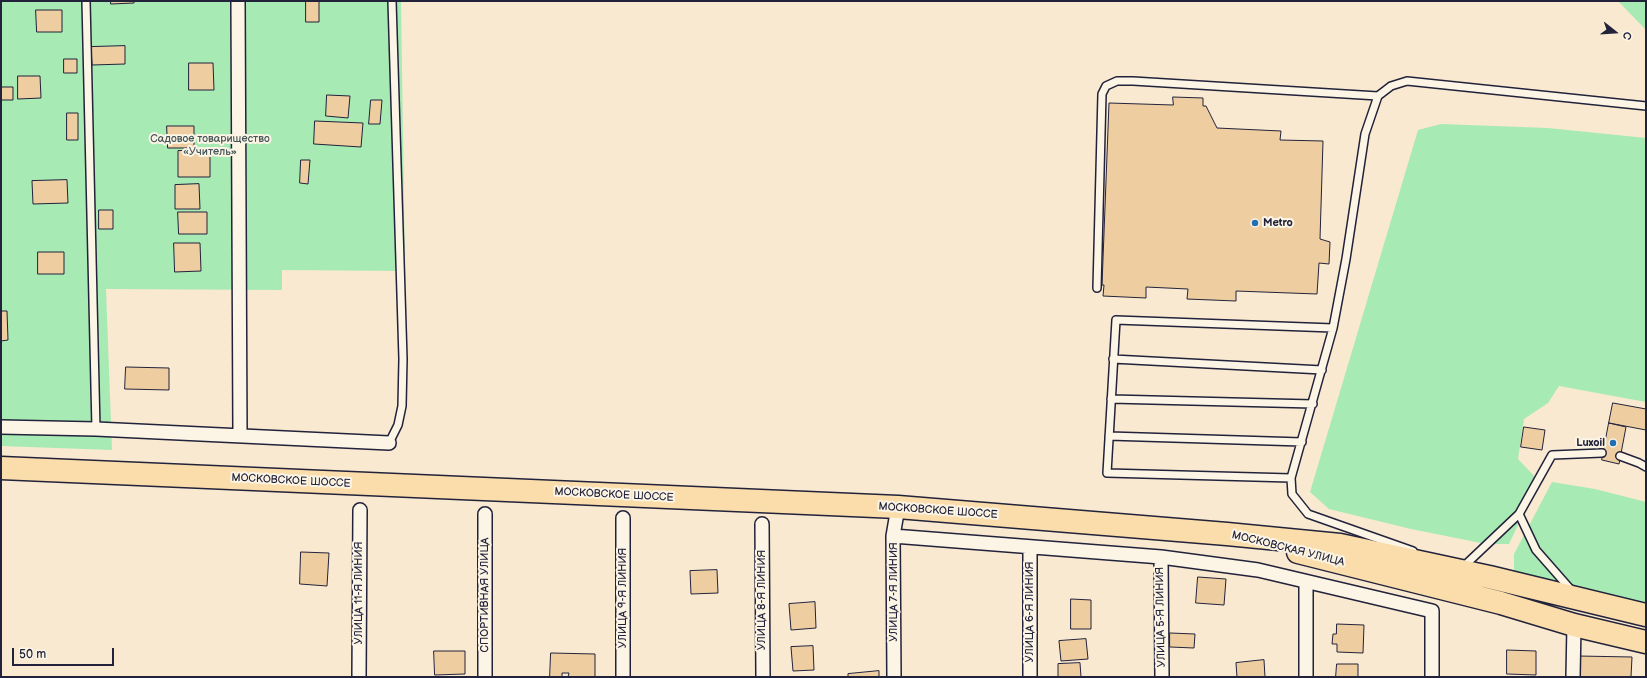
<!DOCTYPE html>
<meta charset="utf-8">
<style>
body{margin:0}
#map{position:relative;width:1647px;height:678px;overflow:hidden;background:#f8e9d0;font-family:"Balsamiq Sans",sans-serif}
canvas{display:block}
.frame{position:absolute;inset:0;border:2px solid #22223b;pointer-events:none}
.north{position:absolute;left:1595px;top:12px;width:40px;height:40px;-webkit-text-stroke:3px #fcf5e5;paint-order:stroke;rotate:107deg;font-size:11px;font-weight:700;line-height:16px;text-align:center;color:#22223b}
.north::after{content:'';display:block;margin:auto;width:14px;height:18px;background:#22223b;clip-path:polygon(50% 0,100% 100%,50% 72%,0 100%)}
.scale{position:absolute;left:12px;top:648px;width:102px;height:18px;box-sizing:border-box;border:2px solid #22223b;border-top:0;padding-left:5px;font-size:12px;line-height:14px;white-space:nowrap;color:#22223b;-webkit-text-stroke:3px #fcf5e5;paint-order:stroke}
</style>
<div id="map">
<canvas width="1647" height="678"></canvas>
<div class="frame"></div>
<div class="north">С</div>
<div class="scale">50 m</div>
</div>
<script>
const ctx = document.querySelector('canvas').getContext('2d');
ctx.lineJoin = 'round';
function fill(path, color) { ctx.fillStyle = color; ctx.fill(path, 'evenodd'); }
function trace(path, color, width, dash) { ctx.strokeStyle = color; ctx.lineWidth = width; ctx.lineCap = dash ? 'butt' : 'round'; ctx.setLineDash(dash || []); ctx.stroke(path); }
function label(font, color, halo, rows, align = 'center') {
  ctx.font = font + ' "Balsamiq Sans",sans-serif'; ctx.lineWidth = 4; ctx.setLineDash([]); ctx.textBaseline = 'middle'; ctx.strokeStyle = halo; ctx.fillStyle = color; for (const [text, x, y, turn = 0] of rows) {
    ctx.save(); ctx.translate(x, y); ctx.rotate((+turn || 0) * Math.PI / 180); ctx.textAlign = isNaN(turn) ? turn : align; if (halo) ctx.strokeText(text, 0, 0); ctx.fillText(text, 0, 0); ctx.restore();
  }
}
fill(new Path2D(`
 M1,1H401L405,271L282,270V290L106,289L112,450L1,446Z
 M1618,1H1646V30Z
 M1441,124L1548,128L1646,138V402L1559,386L1548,403L1524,419L1518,459L1539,481L1509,544H1486L1411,529L1329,509L1310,492L1418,130Z
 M1552,482L1595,489L1646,502V605L1613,599L1514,571V554Z`), '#a8eab4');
const building = new Path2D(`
 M111,1H134V3L111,4Z
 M306,1H319V22H306Z
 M36,10H62V32H37Z
 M125,46V64L92,65L91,47Z
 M64,59H77V73H64Z
 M189,63H213L214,90H189Z
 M18,76H40L41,98L18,99Z
 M1,87H13V100H1Z
 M327,95L350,96L348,118L326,116Z
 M1173,97L1203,98V106H1206L1217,128L1281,131L1280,140L1323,141L1320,239L1330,242L1329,264L1319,263L1317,294L1236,291V301L1187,299L1188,289L1146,287V298L1103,296L1104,285H1102L1109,103L1173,105Z
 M371,100H382L380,124H369Z
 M67,113H78V140H67Z
 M315,121L363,123L361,147L314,144Z
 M167,126H194V148H168Z
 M210,150V177H178V151Z
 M301,160H310L308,184L300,183Z
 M67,180L68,203L33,204L32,181Z
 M199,184L200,209H175V185Z
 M99,210H113V229H99Z
 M178,212H207V234H179Z
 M174,243H200L201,271L175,272Z
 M38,252H64V274H38Z
 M1,311H7L8,340L1,341Z
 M126,367L169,368V390L125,389Z
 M1613,403L1646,409V430L1609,423Z
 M1609,423L1626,427L1619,464L1602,460Z
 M1524,427L1545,430L1542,450L1521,447Z
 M301,552L329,553L327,586L300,584Z
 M717,570L718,593L691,594L690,571Z
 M1198,577L1226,579L1224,605L1196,603Z
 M1071,599L1091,600V629H1071Z
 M815,602L816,628L791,630L789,604Z
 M1337,624L1364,625L1363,653L1337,652V644H1332L1333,634H1336Z
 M1170,633L1195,634L1194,648L1170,647Z
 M1086,639L1088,659L1061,661L1059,641Z
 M813,646L814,670L793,671L791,647Z
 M1507,650L1536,651V675L1507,674Z
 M434,651H465V674L435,675Z
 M551,653L595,654V677H568L569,673H562V677H550Z
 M1578,656L1632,657L1631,677H1578Z
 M1264,660L1265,677H1237L1236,663Z
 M1080,663L1081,677H1058V664Z
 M1337,664H1358V677H1336Z
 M879,671V677H848V674Z`);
fill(building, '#eecea0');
trace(building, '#22223b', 1);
const lane = new Path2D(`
 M86,1L96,429
 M1097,288L1102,94L1106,86L1117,81H1133L1378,96
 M1113,359L1322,370
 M1111,399L1313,404
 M1109,436L1302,442
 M389,443L398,425L402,406L403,359L392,1
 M1620,456L1639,463L1646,467
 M1291,478L1107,473L1116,320L1333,328
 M1519,514L1536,550L1572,591
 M1413,551L1308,514L1292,494L1291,478L1333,328L1346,259L1365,134L1378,96L1391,86L1407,81L1646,106
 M1462,568L1519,514L1552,455L1602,453`);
const street = new Path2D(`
 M238,1L240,435
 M1,427L96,429L389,443
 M623,518V677
 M762,524L763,677
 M893,536L1161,557L1258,570L1432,611V677
 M1030,547V677
 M1161,557L1162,677
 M359,677L360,510
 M485,677V514
 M894,677L893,536L898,507
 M1306,677V582
 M1573,677L1574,625`);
const highway = new Path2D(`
 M1,468L898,507L1227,534L1340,545L1489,577L1646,615
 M1298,552L1501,603L1574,625L1646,642`);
trace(lane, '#22223b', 10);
trace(street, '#22223b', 16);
trace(highway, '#22223b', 25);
trace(lane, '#fcf5e5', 7);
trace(street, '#fcf5e5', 13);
trace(highway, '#fbddab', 22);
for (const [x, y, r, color] of [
 [1255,223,4,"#1f6fb2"],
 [1613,443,4,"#1f6fb2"]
]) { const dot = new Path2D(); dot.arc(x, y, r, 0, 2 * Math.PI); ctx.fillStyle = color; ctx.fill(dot); trace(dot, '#fcf5e5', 1.5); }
label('11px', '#445459', '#fcf5e5', [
 ["Садовое товарищество",210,139],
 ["«Учитель»",210,152]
]);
label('bold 11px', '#22223b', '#fcf5e5', [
 ["Metro",1263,223],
 ["Luxoil",1605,443,"right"]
], 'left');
label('11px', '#22223b', '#fcf5e5', [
 ["МОСКОВСКОЕ ШОССЕ",291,481,3],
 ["МОСКОВСКОЕ ШОССЕ",614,495,3],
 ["МОСКОВСКОЕ ШОССЕ",938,511,4],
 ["МОСКОВСКАЯ УЛИЦА",1288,549,14],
 ["УЛИЦА 7-Я ЛИНИЯ",894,592,-90],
 ["УЛИЦА 11-Я ЛИНИЯ",359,593,-90],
 ["СПОРТИВНАЯ УЛИЦА",485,595,-90],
 ["УЛИЦА 9-Я ЛИНИЯ",623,598,-90],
 ["УЛИЦА 8-Я ЛИНИЯ",762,600,-90],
 ["УЛИЦА 6-Я ЛИНИЯ",1030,612,-90],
 ["УЛИЦА 5-Я ЛИНИЯ",1161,617,-91]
]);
</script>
